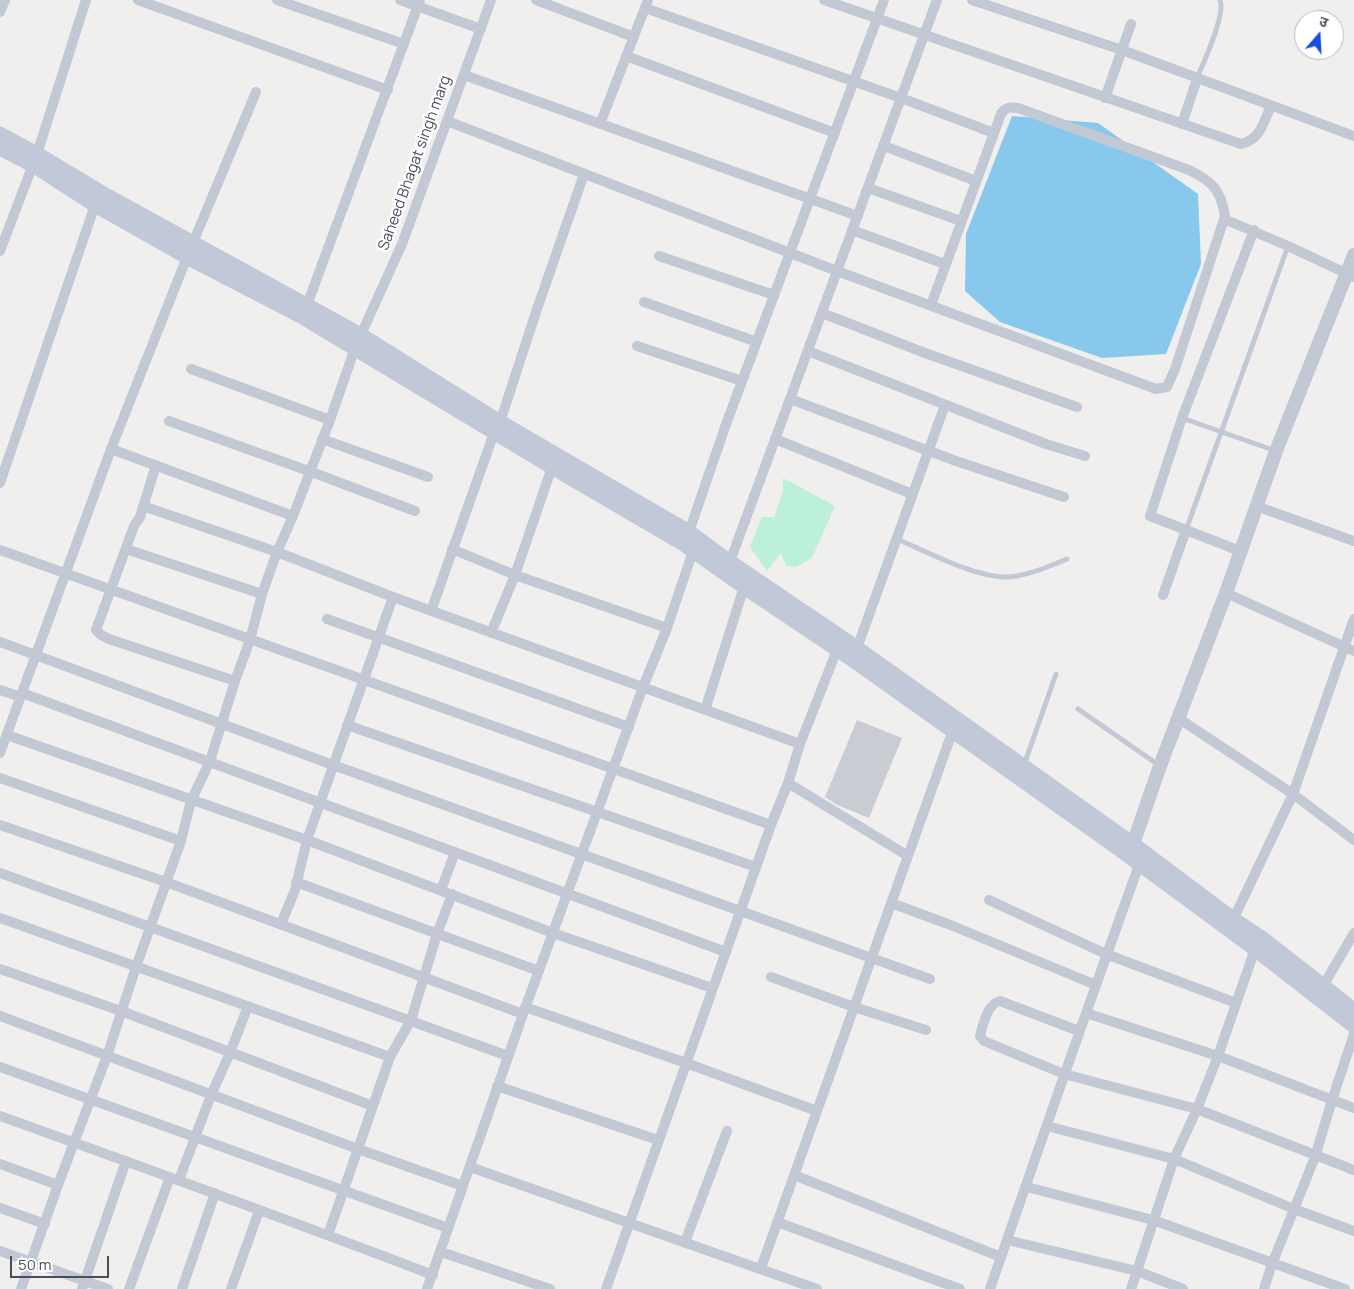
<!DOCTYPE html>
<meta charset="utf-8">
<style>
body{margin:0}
#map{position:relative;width:1354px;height:1289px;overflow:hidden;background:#f1efee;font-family:Manrope,"Noto Sans Devanagari",sans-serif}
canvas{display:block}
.north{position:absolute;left:1294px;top:10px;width:50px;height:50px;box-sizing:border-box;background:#fff;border:1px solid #b5b8be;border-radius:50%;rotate:19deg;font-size:14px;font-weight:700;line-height:20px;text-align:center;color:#464e5c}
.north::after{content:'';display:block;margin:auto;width:18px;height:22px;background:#164ee3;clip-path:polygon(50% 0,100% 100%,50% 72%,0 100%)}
.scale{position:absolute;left:10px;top:1256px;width:99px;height:22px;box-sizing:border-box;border:2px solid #464e5c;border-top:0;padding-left:6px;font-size:15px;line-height:18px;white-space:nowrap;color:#464e5c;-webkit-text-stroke:4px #fff;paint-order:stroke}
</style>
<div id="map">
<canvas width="1354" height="1289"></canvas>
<div class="north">उ</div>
<div class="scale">50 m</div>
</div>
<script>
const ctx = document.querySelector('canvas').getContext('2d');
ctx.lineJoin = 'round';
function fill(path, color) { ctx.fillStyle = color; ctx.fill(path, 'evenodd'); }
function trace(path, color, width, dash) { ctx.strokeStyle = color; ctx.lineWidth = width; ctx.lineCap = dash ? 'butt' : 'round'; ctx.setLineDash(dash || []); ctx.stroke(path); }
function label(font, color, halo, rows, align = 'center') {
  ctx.font = font + ' Manrope,sans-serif'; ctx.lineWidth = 5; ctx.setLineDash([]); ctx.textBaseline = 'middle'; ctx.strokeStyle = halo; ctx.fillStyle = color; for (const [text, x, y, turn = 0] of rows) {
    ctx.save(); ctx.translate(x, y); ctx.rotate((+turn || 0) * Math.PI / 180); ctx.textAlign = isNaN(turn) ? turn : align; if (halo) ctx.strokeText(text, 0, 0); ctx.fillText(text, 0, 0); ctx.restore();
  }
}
fill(new Path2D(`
 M783,478L835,506L812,558L796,567L786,566L781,553L767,571L750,547L762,517H774L783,491Z`), '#bcf0d8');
fill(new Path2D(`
 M1012,116L1098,123L1198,194L1201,264L1166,354L1102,358L1000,322L965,291L966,234Z`), '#88c8ed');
fill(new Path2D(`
 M857,720L902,738L869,818L837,805L825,797Z`), '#caccd4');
trace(new Path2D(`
 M1197,78C1204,62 1226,14 1220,0
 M1182,418L1276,451
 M1186,530L1288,246
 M897,539C925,551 978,579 1009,577C1029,575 1048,567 1067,559
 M1078,709L1160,766
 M1024,765L1056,674`), '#c2c8d4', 5);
trace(new Path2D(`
 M138,0L388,90
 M277,0L404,44
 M400,0L481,29
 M536,0L634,37
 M824,0L1241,144C1261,139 1263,123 1271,106
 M972,0L1122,50L1354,136
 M645,8L901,98L994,133
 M0,12L5,0
 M626,56L835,133
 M464,75L858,216
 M1105,98L1131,24
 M447,121L837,271L1156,389L1167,387L1175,369L1225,216C1221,190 1212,181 1189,170L1018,108C1009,107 1005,107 1001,114L931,305
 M600,124L648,0
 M1182,124L1197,79
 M884,146L976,181
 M868,188L961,221
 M1224,219L1288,246L1354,277
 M852,230L945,264
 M0,251L37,154L86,0
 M659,256L774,295
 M644,302L757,342
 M307,305L420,0
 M822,313L925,353L1077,407
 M637,346L742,381
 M808,351L1046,444L1085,456
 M191,369L330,420
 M790,399L956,461L1064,497
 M169,421L309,471L415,511
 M500,422L537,309L584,174
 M322,439L428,477
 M775,439L912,494
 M111,449L293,516
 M156,465L140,517L134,526L96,630L101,635L109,639L235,681
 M0,483L95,205
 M143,506L277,552L393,597L800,744
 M1256,506L1354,541
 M689,532L725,427L884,0
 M126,549L262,594
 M452,549L515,575L667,628
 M0,550L771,825
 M1240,551L1150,516L1182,418L1254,230
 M728,567L937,0
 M1226,593L1354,651
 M1163,595L1186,530
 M393,597L307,840L553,933L712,988
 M431,611L494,433
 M327,619L629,727
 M491,633L515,575L552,467
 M0,642L333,765L930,979
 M857,648L945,405
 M0,690L21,697
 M22,693L726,952
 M705,710L744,587
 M1178,718L1293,794L1354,840
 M347,725L756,867
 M7,735L307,840L295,890L281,924
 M0,753L111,449L187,257L256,92
 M0,778L181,841
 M788,783L908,856
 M0,825L166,882L523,1014
 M0,873L508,1056
 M296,882L539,971
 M441,890L455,852
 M989,900L1106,954L1236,1003
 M891,903L948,924L1096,985
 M0,918L390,1057
 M1231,924L1293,794L1354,619
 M0,969L121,1011L373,1106
 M771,977L854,1007L926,1030
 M1323,986L1354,933
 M525,1007L686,1063L817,1111
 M1086,1013L1218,1056L1354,1108
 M0,1016L358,1149L463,1186
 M1079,1031L1000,1001C987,1004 983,1025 980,1036L984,1041L1064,1074L1197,1109L1354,1170
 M0,1067L448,1228
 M497,1086L658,1140
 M0,1116C145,1168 289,1220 433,1275
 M1047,1126L1174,1159L1294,1209L1354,1231
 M0,1164L58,1185
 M470,1167L817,1289
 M794,1175L1001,1257
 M179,1180L211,1095L230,1053L248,1006
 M1027,1187L1153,1220L1345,1289
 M0,1208L45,1224
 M777,1222L960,1289
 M328,1235L390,1057L411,1020L437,934L452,894
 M1007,1240L1137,1271L1183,1289
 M685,1242L727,1131
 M0,1251L108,1289
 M441,1252L550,1289
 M761,1268L954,727
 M21,1289L58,1185L107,1056L136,967L181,841L191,801L210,761L235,681L250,640L262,594L277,552L293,516L330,420L355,348L402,244L491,0
 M82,1289L126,1161
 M129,1289L170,1177
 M182,1289L215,1193
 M231,1289L259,1211
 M427,1289L523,1014L643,687L667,628L693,551
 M606,1289L771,825L788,783L800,744L837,650
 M990,1289C1039,1147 1088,1006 1139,865
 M1131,1289L1174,1159L1197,1109L1218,1056L1255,949
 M1264,1289L1272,1264L1315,1157L1332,1100L1354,1034`), '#c2c8d4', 10);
trace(new Path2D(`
 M1133,844L1160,766L1226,593L1276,451L1354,255`), '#c2c8d4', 14);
trace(new Path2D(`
 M0,134L37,154L102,193L361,335L500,422L689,532L730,562L857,648L1133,844L1233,919L1263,939L1354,1010
 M0,148L33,165L95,205L187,257L301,316L552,467L682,543L744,587L850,658L1126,854L1255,949L1354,1026`), '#c1c8d8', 15);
label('15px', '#464e5c', '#fff', [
 ["Saheed Bhagat singh marg",415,163,-70]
]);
</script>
